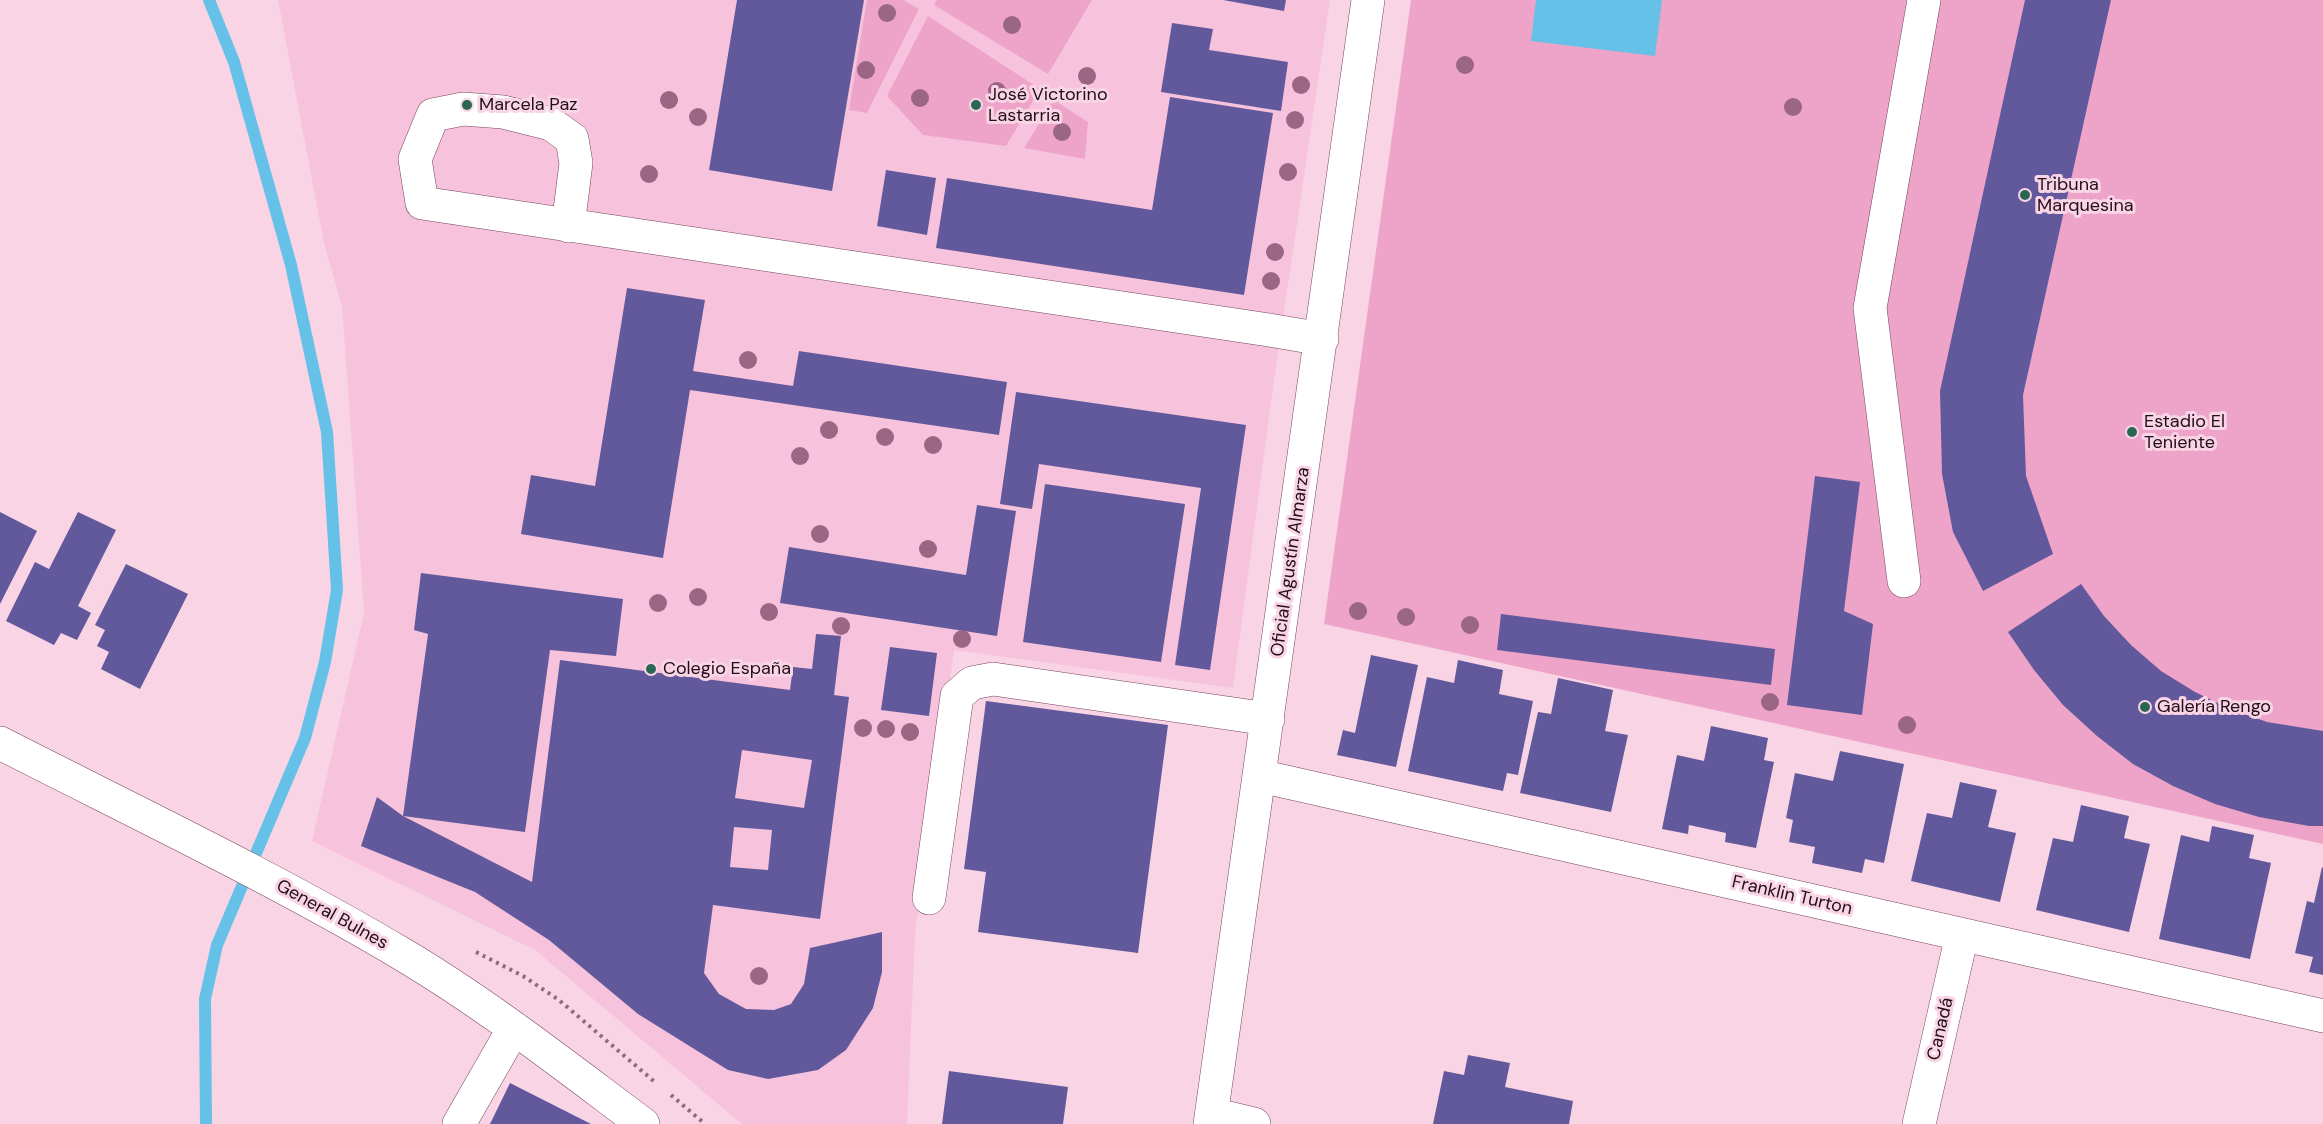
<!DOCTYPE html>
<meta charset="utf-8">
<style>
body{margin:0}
canvas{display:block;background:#f8d4e5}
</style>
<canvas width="2323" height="1124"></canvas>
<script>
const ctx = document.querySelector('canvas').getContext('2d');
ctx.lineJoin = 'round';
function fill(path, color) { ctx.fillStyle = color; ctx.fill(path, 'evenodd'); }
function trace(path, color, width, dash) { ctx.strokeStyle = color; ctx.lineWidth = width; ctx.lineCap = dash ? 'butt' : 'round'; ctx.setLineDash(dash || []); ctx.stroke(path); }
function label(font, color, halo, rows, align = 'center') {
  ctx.font = font + ' "DM Sans",sans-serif'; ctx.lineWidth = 6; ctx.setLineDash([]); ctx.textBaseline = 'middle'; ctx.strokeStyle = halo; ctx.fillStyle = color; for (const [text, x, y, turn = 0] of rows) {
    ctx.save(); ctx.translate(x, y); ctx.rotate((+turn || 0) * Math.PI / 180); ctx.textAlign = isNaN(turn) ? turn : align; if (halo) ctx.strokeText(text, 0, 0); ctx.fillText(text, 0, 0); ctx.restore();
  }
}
fill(new Path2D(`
 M278,0H1330L1274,380L1233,688L954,650L915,933L907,1124H742L535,950L312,841L364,613L342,306L324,243Z`), '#f7c3dc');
fill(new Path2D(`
 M867,0H903L919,9L867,113L849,110Z
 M937,0H1092L1048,74L934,5Z
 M1411,0H2323V844L1324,624Z
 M928,16L1040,89L1006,146L923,135L887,96Z
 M1054,100L1088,122L1085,159L1024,148Z`), '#eda4c8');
fill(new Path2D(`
 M1536,0H1662L1655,56L1531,41Z`), '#65c1e8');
trace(new Path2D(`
 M206,1124L205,999L217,945L305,738L325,662L337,590L327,432L291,265L234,62L209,0`), '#65c1e8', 12);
fill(new Path2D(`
 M737,0H864L832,191L709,170Z
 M1223,0H1286L1284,11Z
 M2025,0H2111L2023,395L2026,476L2053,554L1983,591L1953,532L1942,474L1940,391Z
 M1172,23L1213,29L1209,50L1288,62L1281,111L1161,92Z
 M1170,97L1273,113L1244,295L936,248L947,178L1152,210Z
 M886,170L936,178L927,235L877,226Z
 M627,288L705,300L693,371L793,386L799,351L1007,382L999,435L690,390L663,558L521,534L531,475L595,486Z
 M1016,392L1246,425L1210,670L1175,665L1201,488L1039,464L1032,509L1000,504Z
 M1815,476L1860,482L1844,611L1873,624L1862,715L1787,705Z
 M1045,484L1185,504L1161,662L1023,642Z
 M977,505L1016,511L997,636L780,603L789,547L966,575Z
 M0,512L37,531L0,604Z
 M78,512L116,530L78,606L91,613L77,640L61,633L54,645L6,621L35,562L49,569Z
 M126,564L188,594L140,689L101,669L109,652L97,646L105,630L95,625Z
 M421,573L623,599L616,656L550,650L525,832L403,816L532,882L560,660L790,690L793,667L812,669L816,634L841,636L834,695L849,697L820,919L713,905L704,973L719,994L746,1009L774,1010L791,1004L804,984L810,948L882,932V972L873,1008L846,1050L818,1070L768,1079L728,1070L638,1014L549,940L475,892L361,846L377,797L403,816L428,634L414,630ZM742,750L812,760L804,808L735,798ZM734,827L772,830L768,870L730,867Z
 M2081,584L2104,616L2131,645L2161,671L2195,692L2230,709L2267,722L2323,731V826H2309L2259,817L2215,804L2173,786L2133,764L2097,736L2063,705L2034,670L2008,632Z
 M1501,614L1775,649L1771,685L1497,650Z
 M890,647L937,653L929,716L881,710Z
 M1371,655L1418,665L1396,767L1337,755L1343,730L1355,733Z
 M1458,660L1503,670L1499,694L1533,701L1518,775L1507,773L1503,791L1408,771L1427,677L1454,683Z
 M1558,678L1613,690L1605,731L1628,735L1611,812L1520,793L1538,712L1551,714Z
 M986,701L1168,725L1138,953L978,932L986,872L964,869Z
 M1711,726L1768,738L1764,760L1774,762L1756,848L1725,842L1726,833L1689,825L1688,834L1662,829L1677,755L1704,761Z
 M1840,751L1904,764L1884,863L1865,859L1862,873L1812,863L1815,847L1789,842L1793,820L1786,818L1795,773L1833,781Z
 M1960,782L1997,790L1988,827L2016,833L2000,902L1911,881L1927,813L1952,818Z
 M2081,805L2129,816L2124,838L2150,844L2129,932L2036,910L2053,838L2073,842Z
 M2212,826L2254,835L2249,858L2271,863L2250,959L2159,939L2181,835L2209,842Z
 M2322,867L2323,868V975L2309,972L2313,957L2295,953L2307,901L2314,903Z
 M1468,1055L1510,1063L1505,1087L1573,1101L1569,1124H1433L1444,1071L1464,1075Z
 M949,1071L1068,1087L1063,1124H942Z
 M510,1083L591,1124H490Z`), '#62599c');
const minor = new Path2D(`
 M568,226L576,163L572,139L551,124L503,112L463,109L433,115L415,159L422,203L1269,330L1322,339
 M1904,581L1870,308L1924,0
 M0,743C135,812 272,877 402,954C486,1004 564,1065 643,1124
 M1260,776L2323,1016
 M929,898L957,696L972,683L993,679L1268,719
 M1212,1114L1254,1124
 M459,1124L514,1028
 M1210,1124L1368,0
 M1919,1124L1962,935`);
trace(minor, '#76455e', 34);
trace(new Path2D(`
 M476,952L523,976L559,1000L656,1083
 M671,1095L705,1124`), '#8a6e7c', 4, [3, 4.5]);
trace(minor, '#fff', 33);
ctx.fillStyle = '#9b6684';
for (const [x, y] of [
 [887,13],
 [1012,25],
 [1465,65],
 [866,70],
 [1087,76],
 [1301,85],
 [997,91],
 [920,98],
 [669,100],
 [1793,107],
 [698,117],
 [1295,120],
 [1062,132],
 [1288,172],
 [649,174],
 [1275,252],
 [1271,281],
 [748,360],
 [829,430],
 [885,437],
 [933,445],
 [800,456],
 [820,534],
 [928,549],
 [698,597],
 [658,603],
 [1358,611],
 [769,612],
 [1406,617],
 [1470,625],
 [841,626],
 [962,639],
 [1770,702],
 [1907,725],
 [863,728],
 [886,729],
 [910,732],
 [759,976]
]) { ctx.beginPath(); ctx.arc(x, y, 9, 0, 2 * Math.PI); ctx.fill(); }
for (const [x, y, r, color] of [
 [467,105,6,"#2a6753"],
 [976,105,6,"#2a6753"],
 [2025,195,6,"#2a6753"],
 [2132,432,6,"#2a6753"],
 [651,669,6,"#2a6753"],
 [2145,707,6,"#2a6753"]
]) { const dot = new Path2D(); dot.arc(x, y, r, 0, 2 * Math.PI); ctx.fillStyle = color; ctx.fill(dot); trace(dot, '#f8d4e5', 2); }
label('18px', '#220e19', '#f8d4e5', [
 ["José Victorino",988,95],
 ["Lastarria",988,116],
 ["Marcela Paz",479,105],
 ["Tribuna",2037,185],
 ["Marquesina",2037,206],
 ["Estadio El",2144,422],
 ["Teniente",2144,443],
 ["Colegio España",663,669],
 ["Galería Rengo",2157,707]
], 'left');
label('18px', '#220e19', '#f8d4e5', [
 ["Oficial Agustín Almarza",1291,562,-82],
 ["Franklin Turton",1792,896,13],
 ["General Bulnes",332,915,29],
 ["Canadá",1941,1029,-77]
]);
</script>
